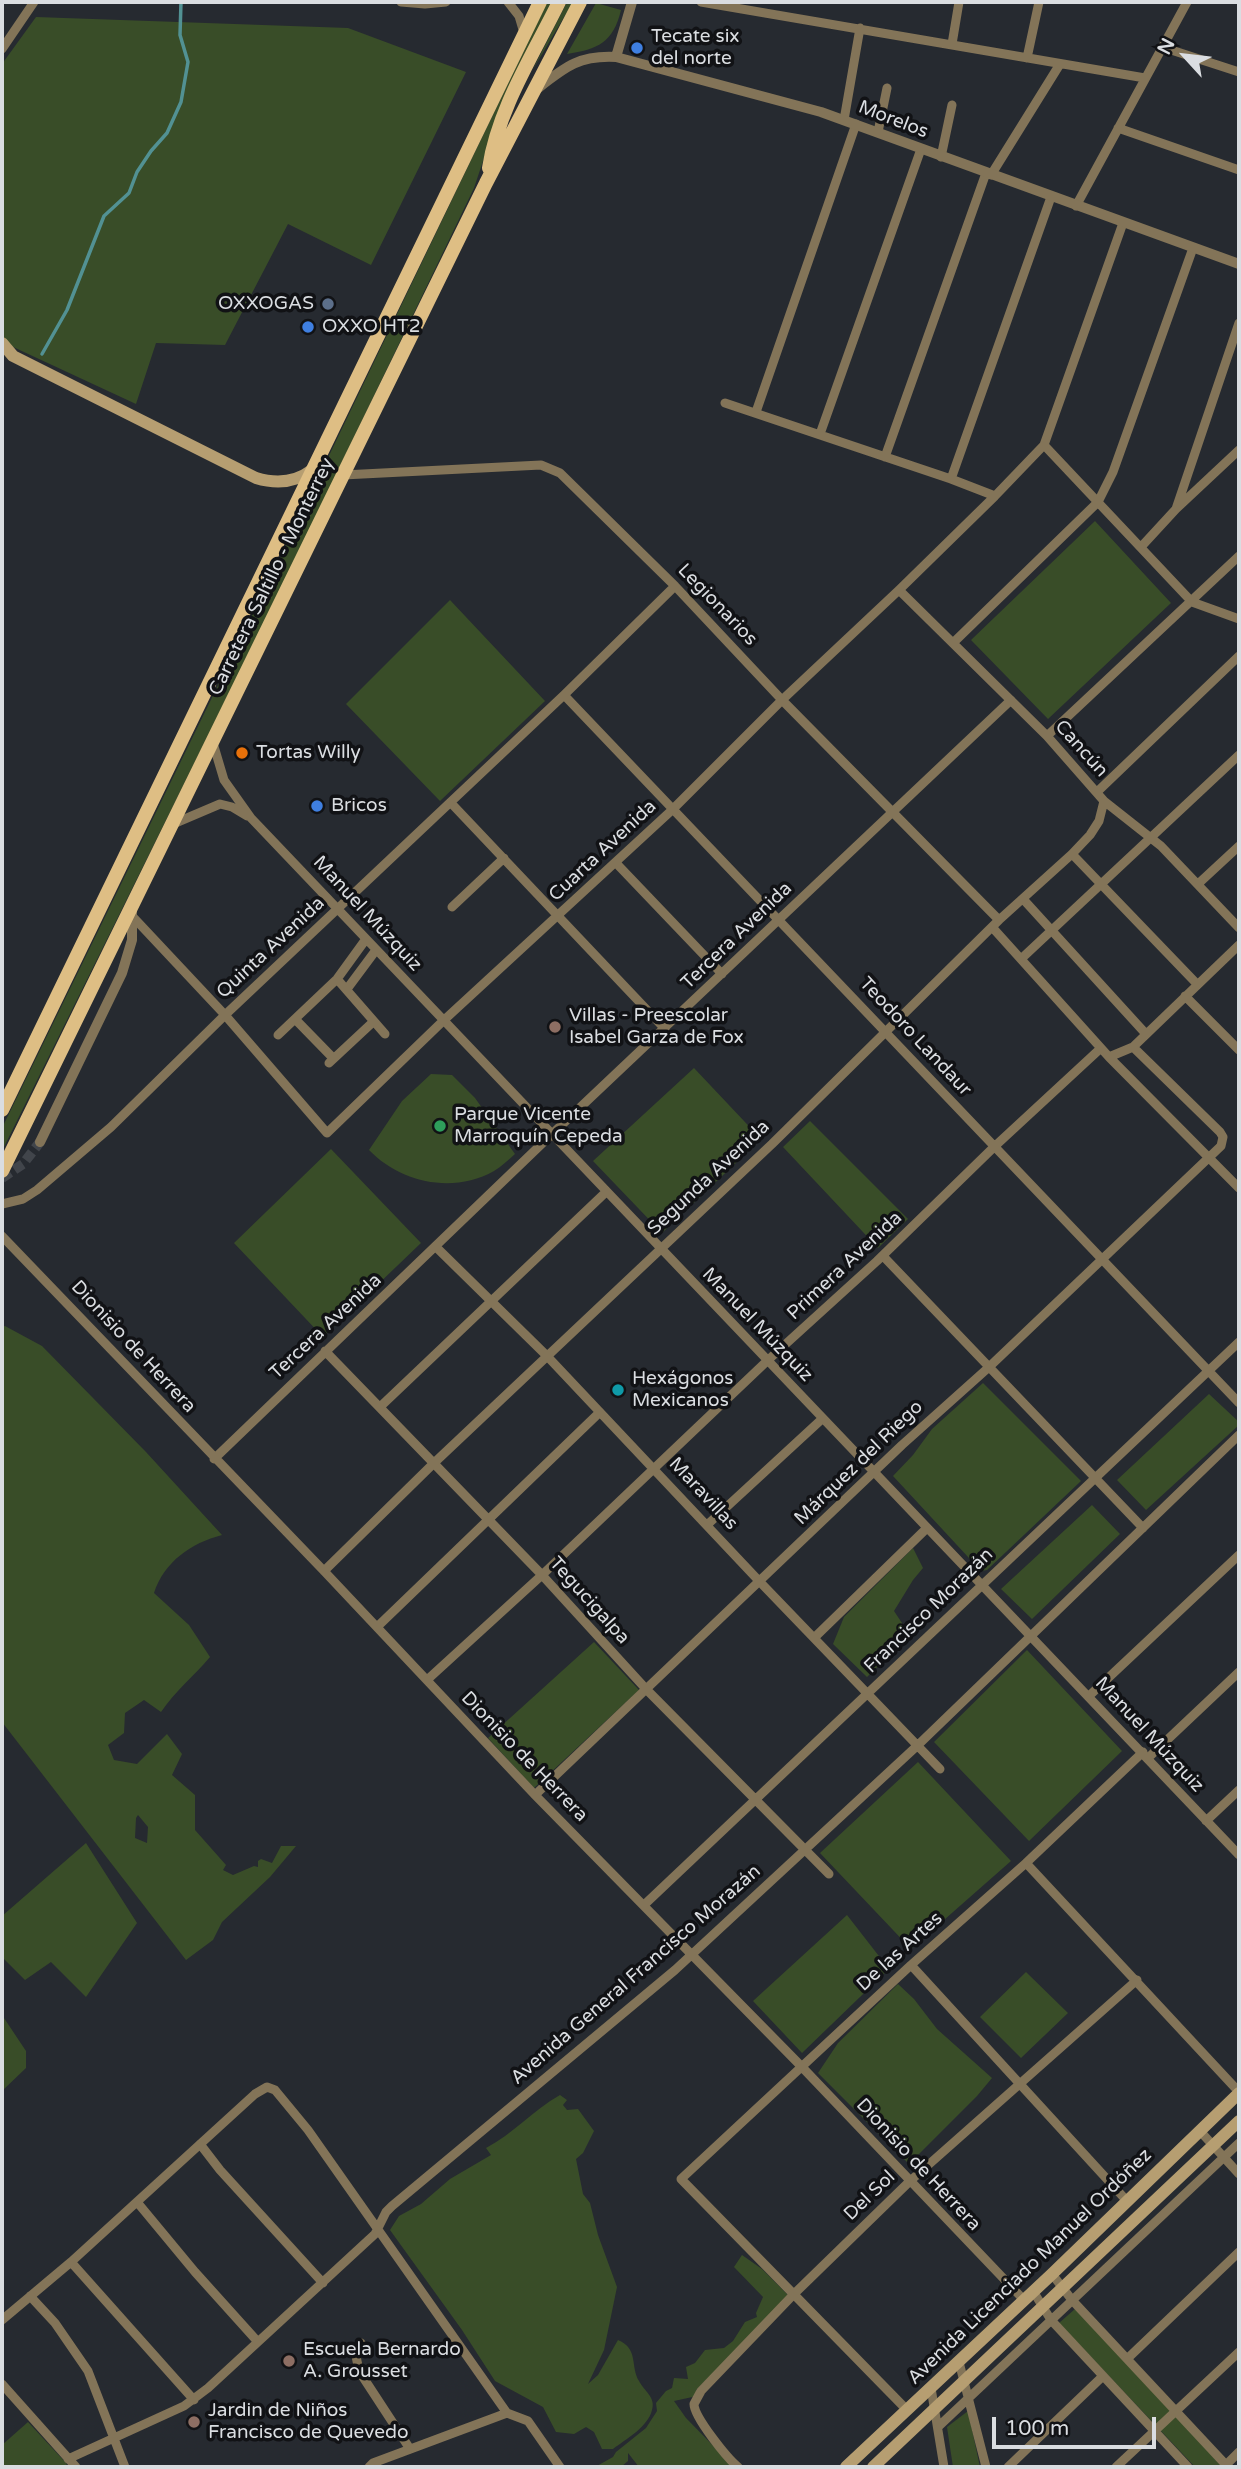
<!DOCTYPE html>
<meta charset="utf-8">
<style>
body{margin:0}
#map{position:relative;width:1241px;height:2469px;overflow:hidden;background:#262a30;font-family:"Varela Round",sans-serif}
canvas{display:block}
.frame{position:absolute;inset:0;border:4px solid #dadde1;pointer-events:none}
.north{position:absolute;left:1150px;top:21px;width:70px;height:70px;-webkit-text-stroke:5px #111215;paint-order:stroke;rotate:297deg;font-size:19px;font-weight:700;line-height:28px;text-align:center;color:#dadde1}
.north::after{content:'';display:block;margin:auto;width:24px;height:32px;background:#dadde1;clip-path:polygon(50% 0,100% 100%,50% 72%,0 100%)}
.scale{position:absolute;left:992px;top:2417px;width:164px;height:32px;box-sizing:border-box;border:4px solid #dadde1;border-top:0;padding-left:9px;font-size:21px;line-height:24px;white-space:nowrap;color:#dadde1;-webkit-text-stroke:5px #111215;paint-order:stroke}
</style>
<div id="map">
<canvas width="1241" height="2469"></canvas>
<div class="frame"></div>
<div class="north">N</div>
<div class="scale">100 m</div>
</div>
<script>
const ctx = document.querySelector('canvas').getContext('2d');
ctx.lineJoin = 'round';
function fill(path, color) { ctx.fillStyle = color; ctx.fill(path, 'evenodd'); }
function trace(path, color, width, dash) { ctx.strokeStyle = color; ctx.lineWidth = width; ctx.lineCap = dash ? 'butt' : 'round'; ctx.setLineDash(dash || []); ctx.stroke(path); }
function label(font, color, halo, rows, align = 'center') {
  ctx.font = font + ' "Varela Round",sans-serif'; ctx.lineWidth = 7; ctx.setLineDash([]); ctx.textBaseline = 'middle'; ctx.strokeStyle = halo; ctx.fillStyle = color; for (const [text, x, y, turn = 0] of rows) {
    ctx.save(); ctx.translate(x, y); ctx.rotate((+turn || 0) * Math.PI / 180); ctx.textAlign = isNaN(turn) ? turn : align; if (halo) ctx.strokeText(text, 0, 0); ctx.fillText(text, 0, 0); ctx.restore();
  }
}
fill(new Path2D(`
 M547,2H554L497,119L474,188L293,564L2,1151V1128L263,593Z
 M567,2H573L532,71Z
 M596,3L621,10C613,43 598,49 567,54Z
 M36,17L348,28L466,72L371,265L288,224L225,345L156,343L136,404L11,346L2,335V64Z
 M1095,521L1171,603L1048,719L971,640Z
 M450,600L545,701L440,801L346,704Z
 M694,1068L761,1139L662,1233L593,1161Z
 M431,1074L452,1075L475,1098L515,1154C508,1160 501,1167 494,1171C453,1194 401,1183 369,1150L402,1101Z
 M810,1121L908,1219L878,1248L783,1147Z
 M331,1149L421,1243L323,1337L234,1243Z
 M5,1326L42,1346L146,1452L222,1535C191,1543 164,1562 154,1593L189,1625L210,1657C194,1676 175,1691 161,1712L144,1700L125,1713L124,1733L108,1745L114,1760L137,1764L167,1734L182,1754L172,1775L195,1795V1830L226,1865L223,1870L233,1875L254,1866L258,1867V1861L261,1859L272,1863L281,1846H296L270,1877L222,1922L213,1940L186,1960L2,1722V1327ZM138,1815L148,1827L147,1843L135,1838L136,1818Z
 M983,1383L1081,1481L987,1570L981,1571L893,1476L913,1455L932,1429Z
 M1209,1394L1239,1422V1425L1146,1510L1117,1480Z
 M1092,1505L1120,1534L1032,1619L1001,1589Z
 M913,1548L923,1568L913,1580L894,1611L910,1635L867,1677L833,1644L844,1617Z
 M594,1642L639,1690L534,1788L488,1738Z
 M1027,1650L1122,1751L1029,1841L934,1742Z
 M918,1762L1011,1861L911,1949L820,1853Z
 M86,1843L137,1923L86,1997L51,1962L25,1980L2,1957V1916Z
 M847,1915L889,1969L802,2053L753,2001Z
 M1026,1972L1068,2013L1021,2058L980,2017Z
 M898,1984L914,1999L937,2029L992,2078L977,2096L909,2164L818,2073L838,2043Z
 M2,2015L26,2051V2068L2,2091Z
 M560,2095L567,2100L563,2105L567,2110L578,2109L594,2131L583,2153L576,2159L583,2194L590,2203L598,2235L617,2287L604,2350L588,2384L598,2375L618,2340C639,2349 630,2366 639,2381C644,2391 656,2397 652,2410C648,2427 626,2439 613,2449H602L594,2432L586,2427L574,2434L556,2432L543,2407L495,2381L462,2330L390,2230L399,2216L421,2204L450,2179L491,2155L486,2148C513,2134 533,2110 560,2095Z
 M742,2255L762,2269L790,2297L696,2390L697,2396L674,2401L686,2418L734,2467H639L628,2453V2461L621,2467H595L613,2457L616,2452L646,2428L657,2411L656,2403L666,2391L672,2388L674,2378L688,2379L686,2367L695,2363L705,2350L724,2348L733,2341L745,2322L757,2317L756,2313L763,2297L734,2267Z
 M1075,2309L1225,2467H1195L1059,2323Z
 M968,2411L980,2467H953L947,2427Z
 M28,2422L67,2464L64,2467H2V2445Z`), '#394d28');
trace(new Path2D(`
 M42,354L67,310L104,216L129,193L137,172L151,151L167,133L181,102L188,62L180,35L181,2`), '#529193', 3.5);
trace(new Path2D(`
 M2,1178L23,1164L40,1142`), '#41454b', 10, [10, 5]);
trace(new Path2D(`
 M401,2L425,4L446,2
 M508,2L519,16L524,33
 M701,2L1145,78
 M952,44L959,2
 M1162,47L1239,72
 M2,49L34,2
 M1027,58L1039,2
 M844,120L860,28
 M1118,128L1239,170
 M878,132L887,88
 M941,157L952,105
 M991,175L1060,64
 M1076,206L1187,2
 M725,403L951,479L995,496
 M756,412L856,124
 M820,434L921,149
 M1044,445L1192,602L1239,619
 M885,457L986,173
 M343,475L541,465L560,473L675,586L782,700L999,920
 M951,479L1051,197
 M1176,509L1239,323
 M1141,547L1176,509L1239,450
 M899,590L1047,736L1104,801L1161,846L1239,928
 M954,642L1098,502L1113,472L1193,248
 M564,695L1239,1403
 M1047,736L1239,556
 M213,743L224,780L251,818L1239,1855
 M1097,792L1239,656
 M451,803L665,1029
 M173,824L220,804L232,807L247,816
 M1072,854L1197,984
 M616,863L722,974
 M1198,884L1239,846
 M1023,899L1146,1034
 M452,907L504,858
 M134,918L225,1015L327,1133L443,1021L672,810L782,700L899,590L995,496L1044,445L1123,223
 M992,927L1109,1057L1239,1188
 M1021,959L1239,755
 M337,979L385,1034
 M347,989L376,950
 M1185,996L1239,1050
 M295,1019L333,1058
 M278,1035L337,979L366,939
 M1109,1057L1133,1047L1239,945
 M329,1063L373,1022
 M2,1204L23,1199L37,1190L111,1127L225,1015L564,695L675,586
 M2,1236L324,1571L535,1795L801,2066L1024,2300
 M436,1247L547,1356L760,1582L940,1769
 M883,1256L1143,1528
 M325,1351L542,1575L646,1689L829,1874
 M381,1406L606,1192
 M214,1459L551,1135L1011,700
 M707,1525L822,1419
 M324,1571L434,1463L772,1144L999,920L1072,854L1090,835L1099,821L1104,801
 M377,1627L600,1412
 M815,1637L927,1528
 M427,1680L542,1575L767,1361L877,1261L994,1147L1101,1048
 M1089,1696L1239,1555
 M1148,1758L1239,1672
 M535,1795L902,1445L988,1368L1221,1146L1223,1137L1220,1132L1133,1047
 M1206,1821L1239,1790
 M1026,1863L1239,2092
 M644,1905L1239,1342
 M911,1965L1127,2201
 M1200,2131L1239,2174
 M200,2144L220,2170L323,2283
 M137,2202L195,2272L258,2342
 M71,2262L194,2400
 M1052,2274L1072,2300L1228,2467
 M1033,2291L1051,2320L1188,2467
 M30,2296L55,2323L88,2371L125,2467
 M2,2320L71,2262L255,2094L267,2087L275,2090L308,2130L507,2413L528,2421L560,2467
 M361,2343L356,2356L359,2371L410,2449
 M1127,2359L1239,2252
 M959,2362L986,2467
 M2,2384L76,2467
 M931,2388L944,2467
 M907,2410L681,2179L911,1965L1026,1863L1143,1752
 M939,2426L1239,2143
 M68,2459L184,2406L208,2388L375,2234L386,2212L392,2206L675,1970L918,1745L1239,1435
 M369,2467L373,2463L507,2413
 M738,2467C727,2458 694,2417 694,2404L701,2391L795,2293L909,2182L1137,1980
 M1008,2467L1103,2376
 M1116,2467L1239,2352
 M1224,2467L1239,2452`), '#837458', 9);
trace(new Path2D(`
 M616,57L632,2
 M537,89C565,67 579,55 616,57L821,112L1239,264
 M40,1142L122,973L132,940V906`), '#837458', 10);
trace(new Path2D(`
 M2,343L13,356L256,478C276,484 295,483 312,470
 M846,2467L1052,2274L1239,2093
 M873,2467L1239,2121`), '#b69e71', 12);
trace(new Path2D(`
 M489,168C498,109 533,55 559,2
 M2,1110L540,2
 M2,1171L486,183L580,2`), '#debe84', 14);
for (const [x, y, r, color] of [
 [637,48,7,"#3f7fe0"],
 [328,304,7,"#5c6f8a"],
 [308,327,7,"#3f7fe0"],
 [242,753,7,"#e8710a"],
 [317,806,7,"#3f7fe0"],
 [555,1027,7,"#8d6e63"],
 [440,1126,7,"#2e9e5b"],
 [618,1390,7,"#0f9aa8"],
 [289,2361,7,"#8d6e63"],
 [194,2422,7,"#8d6e63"]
]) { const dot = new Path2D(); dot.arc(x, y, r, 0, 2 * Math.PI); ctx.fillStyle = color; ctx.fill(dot); trace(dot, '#111215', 2.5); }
label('19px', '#dadde1', '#111215', [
 ["Tecate six",651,37],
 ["del norte",651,59],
 ["OXXOGAS",314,304,"right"],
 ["OXXO HT2",322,327],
 ["Tortas Willy",256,753],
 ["Bricos",331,806],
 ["Villas - Preescolar",569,1016],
 ["Isabel Garza de Fox",569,1038],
 ["Parque Vicente",454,1115],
 ["Marroquín Cepeda",454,1137],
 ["Hexágonos",632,1379],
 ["Mexicanos",632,1401],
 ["Escuela Bernardo",303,2350],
 ["A. Grousset",303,2372],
 ["Jardin de Niños",208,2411],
 ["Francisco de Quevedo",208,2433]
], 'left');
label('19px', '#dadde1', '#111215', [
 ["Morelos",893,120,21],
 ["Carretera Saltillo - Monterrey",272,577,-64],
 ["Legionarios",717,605,46],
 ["Cancún",1081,749,48],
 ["Cuarta Avenida",603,851,-43],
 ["Manuel Múzquiz",367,914,47],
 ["Tercera Avenida",737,936,-44],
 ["Quinta Avenida",271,948,-43],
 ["Teodoro Landaur",915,1037,47],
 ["Segunda Avenida",709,1178,-43],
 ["Primera Avenida",845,1266,-43],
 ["Manuel Múzquiz",757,1325,46],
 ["Tercera Avenida",326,1327,-43],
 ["Dionisio de Herrera",133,1347,47],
 ["Márquez del Riego",859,1463,-44],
 ["Maravillas",703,1494,47],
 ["Tegucigalpa",589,1601,48],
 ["Francisco Morazán",929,1611,-44],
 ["Manuel Múzquiz",1149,1735,47],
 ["Dionisio de Herrera",524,1757,46],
 ["De las Artes",900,1952,-42],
 ["Avenida General Francisco Morazán",636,1975,-41],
 ["Dionisio de Herrera",918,2165,47],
 ["Del Sol",870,2196,-44],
 ["Avenida Licenciado Manuel Ordóñez",1030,2267,-44]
]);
</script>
